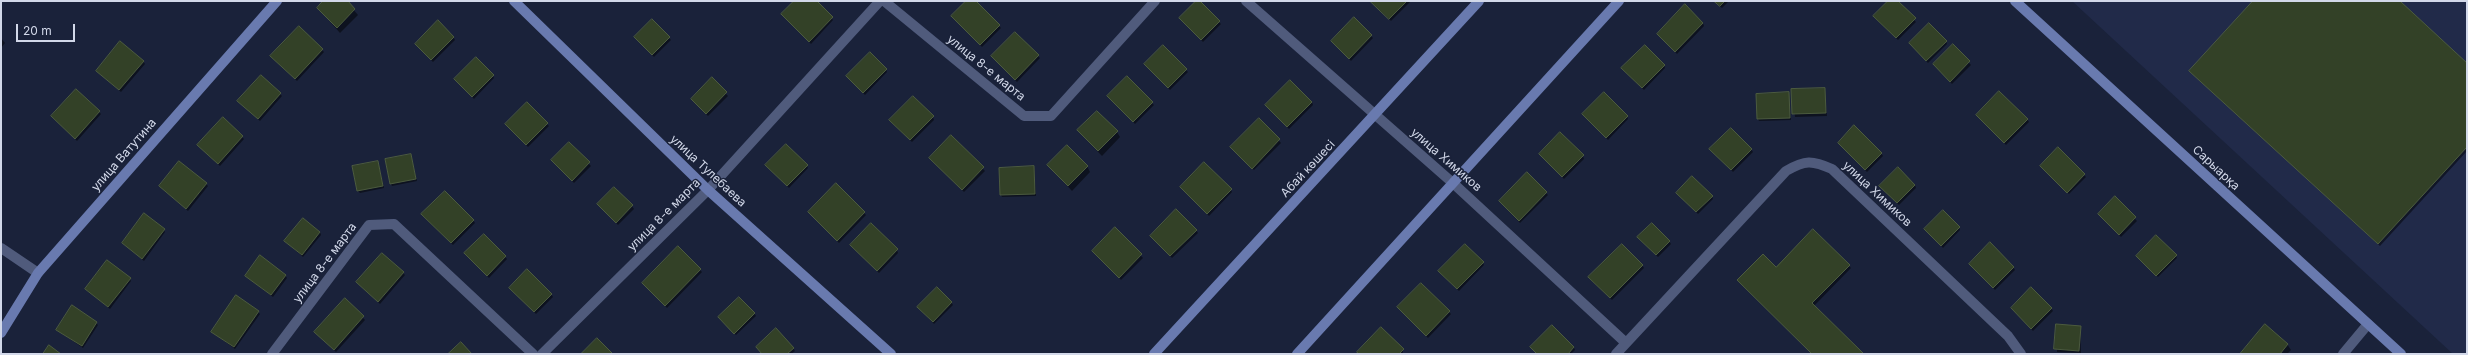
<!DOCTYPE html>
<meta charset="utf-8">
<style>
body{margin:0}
#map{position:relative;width:2468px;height:355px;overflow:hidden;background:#1a223a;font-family:Inter,sans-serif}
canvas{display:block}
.frame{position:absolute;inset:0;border:2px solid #d2d8e9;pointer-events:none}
.scale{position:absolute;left:16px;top:24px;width:59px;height:18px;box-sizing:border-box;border:2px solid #d2d8e9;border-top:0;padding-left:5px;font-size:12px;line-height:14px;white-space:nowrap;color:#d2d8e9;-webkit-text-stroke:3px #1a223a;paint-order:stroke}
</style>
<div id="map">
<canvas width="2468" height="355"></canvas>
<div class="frame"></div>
<div class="scale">20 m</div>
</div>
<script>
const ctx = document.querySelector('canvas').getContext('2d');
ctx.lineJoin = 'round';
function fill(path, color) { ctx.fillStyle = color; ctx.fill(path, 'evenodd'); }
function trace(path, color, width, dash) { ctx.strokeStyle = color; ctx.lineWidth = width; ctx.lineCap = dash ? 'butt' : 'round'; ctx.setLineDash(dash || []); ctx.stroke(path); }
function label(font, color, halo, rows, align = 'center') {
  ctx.font = font + ' Inter,sans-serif'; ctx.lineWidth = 3; ctx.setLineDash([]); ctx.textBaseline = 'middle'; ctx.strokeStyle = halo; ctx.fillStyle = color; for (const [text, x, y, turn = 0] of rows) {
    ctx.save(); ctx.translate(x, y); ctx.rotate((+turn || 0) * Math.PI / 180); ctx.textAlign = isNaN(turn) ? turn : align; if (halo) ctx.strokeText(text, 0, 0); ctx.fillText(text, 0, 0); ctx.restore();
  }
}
fill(new Path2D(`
 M2072,1H2467V354H2453Z`), '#212a49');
fill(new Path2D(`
 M324,1H346L358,15L340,33L318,8Z
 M795,1H815L833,20L811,44L782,14Z
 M967,1H974L1001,28L982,47L954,19Z
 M1197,1L1221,24L1203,42L1180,19Z
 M1371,1H1411L1391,21Z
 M1714,1H1729L1722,8Z
 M1890,1H1896L1916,22L1898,40L1876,19Z
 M2254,1H2398L2467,64V151L2380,246L2190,71Z
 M1354,19L1373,38L1351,61L1332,41Z
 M1703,23L1704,26L1677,54L1658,34Z
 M299,27L324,52L297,81L273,58Z
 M1015,33L1040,58L1017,82L994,59Z
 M453,37L455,40L433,62L418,47Z
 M1,38L5,43L1,48Z
 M669,38L671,40L654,57L637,40Z
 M1946,41L1947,44L1928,63L1912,46Z
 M1953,46L1971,65L1952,84L1934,64Z
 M1163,47L1188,72L1170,90L1145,65Z
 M143,61L145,64L121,92L97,71Z
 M1664,65L1665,68L1644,90L1622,69Z
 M886,69L887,72L865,95L849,79Z
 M493,76L494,78L474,99L455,79Z
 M712,79L728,96L708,116L692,100Z
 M1824,89L1827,116L1795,117L1792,90Z
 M1788,93L1791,120L1759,121L1758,119Z
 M280,94L282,96L260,121L239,101Z
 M1108,96L1152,103L1154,105L1135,124Z
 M1312,102L1313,105L1289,129L1268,108Z
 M99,112L101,114L77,141L52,116Z
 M1583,114L1627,116L1628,119L1608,140Z
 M933,117L934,120L912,142L892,123Z
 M1979,117L2027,119L2029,122L2006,145Z
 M223,118L244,139L220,166L198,145Z
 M1259,119L1281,143L1254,170L1233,150Z
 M506,124H547L549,126L528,147Z
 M1078,131L1117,132L1120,137L1102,156Z
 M951,136L985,171L964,192L930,158Z
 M569,144L591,166L574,183L554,163Z
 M1840,145L1881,153L1883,156L1867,172Z
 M1711,149H1751L1753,152L1733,172Z
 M2058,149L2086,177L2069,194L2043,169Z
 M1540,154L1583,156L1584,159L1564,179Z
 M410,155L417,181L392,186L391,184Z
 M378,162L384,188L360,193L358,191Z
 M1048,165L1087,166L1090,172L1072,191Z
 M807,166L808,168L789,188L768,167Z
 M1034,167L1036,196L1002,197L1001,195Z
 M206,184L208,186L188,211L160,186Z
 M836,184L866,215L839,243L811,214Z
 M1915,185L1916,188L1899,205L1882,189Z
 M1183,189L1231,190L1232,192L1209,216Z
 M1546,193L1548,195L1520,223L1500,202Z
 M1679,195L1712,196L1713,199L1698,214Z
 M2115,198L2137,221L2121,237L2101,217Z
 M598,204L632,206L634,209L618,225Z
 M424,217L473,220L475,223L453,245Z
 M1959,227L1960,230L1943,248L1925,229Z
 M1115,229L1143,258L1121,280L1093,251Z
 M164,230L165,232L144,261L123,243Z
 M1196,230L1198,233L1172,258L1151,236Z
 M320,232L321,235L303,257L285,241Z
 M484,235L507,259L489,278L466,254Z
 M1640,240L1669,241L1671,244L1658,257Z
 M853,247L897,250L898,253L879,273Z
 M2176,256L2177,258L2158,277L2139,258Z
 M1483,263L1484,265L1459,291L1441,274Z
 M1970,264L2013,267L2015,270L1995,290Z
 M1642,265L1644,268L1612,300L1591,280Z
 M1849,266L1851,268L1814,306L1863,354H1812L1776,268Z
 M700,270L702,272L667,308L643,283Z
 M403,273L405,275L380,304L357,282Z
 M285,275L287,278L273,297L246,276Z
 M130,279L131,281L110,309L86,289Z
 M512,290L551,294L553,297L536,314Z
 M345,299L365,320L336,352L315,332Z
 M951,302L953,305L934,324L920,309Z
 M1398,307L1449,312L1451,314L1428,338Z
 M2012,308H2051L2053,311L2033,331Z
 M258,312L260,314L235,349L212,332Z
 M754,313L756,316L736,335L721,320Z
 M96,323L98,325L83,348L57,330Z
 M2057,325L2080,327L2081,353L2057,352Z
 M1552,327L1574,348L1575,350L1571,354H1537Z
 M2287,344L2291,350L2287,354H2241Z
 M793,348L795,351L791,354H762Z
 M1403,350V354H1359Z`), '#0007');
const building = new Path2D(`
 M323,1H348L355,9L337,28L317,8Z
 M794,1H817L833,17L809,42L781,14Z
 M966,1H976L1000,25L980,45L951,16Z
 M1196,1H1200L1220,21L1201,40L1179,18Z
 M1370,1H1407L1389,19Z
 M1714,1H1725L1720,6Z
 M1888,1H1898L1916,18L1896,38L1873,16Z
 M2253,1H2400L2467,63V147L2378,244L2189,71Z
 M1685,4L1703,23L1675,52L1657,34Z
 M1354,17L1372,35L1349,59L1331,41Z
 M652,19L670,37L652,55L634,37Z
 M438,20L454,37L431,60L415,44Z
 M1929,23L1947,41L1926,61L1909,43Z
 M299,26L323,49L295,79L270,56Z
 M1015,32L1039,55L1015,80L991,56Z
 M120,41L144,61L119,90L96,71Z
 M1953,44L1970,61L1950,82L1933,64Z
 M1163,45L1187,69L1168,88L1144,64Z
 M1645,45L1665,65L1642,88L1621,68Z
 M870,52L887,69L863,93L846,76Z
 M476,57L494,75L472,97L454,79Z
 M261,75L281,93L258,119L237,101Z
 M1127,76L1153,102L1133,122L1107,96Z
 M712,77L727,92L706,114L691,99Z
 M1290,80L1312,102L1287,127L1265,105Z
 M1825,88L1826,113L1792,114L1791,89Z
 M76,89L100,111L75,139L51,116Z
 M1999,91L2028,119L2004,143L1976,115Z
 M1604,92L1628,116L1606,138L1582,114Z
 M1789,92L1790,118L1757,119L1756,94Z
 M913,96L934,116L910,140L889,120Z
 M527,102L548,123L526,145L505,124Z
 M1097,111L1118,131L1098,151L1077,130Z
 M223,117L243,136L218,164L197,145Z
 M1259,118L1280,139L1252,169L1230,147Z
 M1854,125L1882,153L1865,170L1838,143Z
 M1731,128L1752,149L1731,170L1709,149Z
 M1560,132L1584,155L1562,177L1539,154Z
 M951,135L984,167L962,190L929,158Z
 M569,142L590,162L572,181L551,160Z
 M786,144L808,165L787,186L765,165Z
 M1067,145L1088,166L1068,186L1047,165Z
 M2058,147L2085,174L2067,193L2040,166Z
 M411,154L416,179L390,184L385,159Z
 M179,161L207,183L186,209L159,186Z
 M378,161L383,186L357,191L352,166Z
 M1204,162L1232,189L1207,214L1180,187Z
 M1034,166L1035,194L1000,195L999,168Z
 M1898,167L1915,185L1897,203L1879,186Z
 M1527,172L1547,192L1519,221L1499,201Z
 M1692,176L1713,196L1696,212L1676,193Z
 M836,183L865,212L837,241L808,212Z
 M614,187L633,205L616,223L597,204Z
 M445,191L474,220L451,243L421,214Z
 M2115,196L2136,217L2119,235L2098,214Z
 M1176,209L1197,230L1170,256L1150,236Z
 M1943,210L1960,227L1941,246L1924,229Z
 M144,213L165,229L142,259L122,243Z
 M303,218L320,232L302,255L284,241Z
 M871,223L898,249L877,271L850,245Z
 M1652,223L1670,241L1656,255L1637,237Z
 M1115,227L1142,254L1119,278L1092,251Z
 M1813,229L1850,265L1812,303L1864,354H1812L1737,280L1763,254L1776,267Z
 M484,234L506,256L487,276L464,253Z
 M2156,235L2177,255L2156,276L2136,256Z
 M1990,242L2014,267L1993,288L1969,264Z
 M1465,244L1484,262L1457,289L1438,271Z
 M1622,244L1643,265L1610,298L1588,277Z
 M678,246L701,269L665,306L642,283Z
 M382,253L404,272L378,302L356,282Z
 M260,255L286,275L271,295L245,276Z
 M107,260L131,278L108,307L85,289Z
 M527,269L552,294L534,312L509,288Z
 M1421,283L1450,311L1426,336L1397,307Z
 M937,287L952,302L933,322L917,307Z
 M2031,287L2052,308L2031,329L2011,308Z
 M236,295L259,311L234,347L211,332Z
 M739,297L755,313L734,334L718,317Z
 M345,298L364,316L334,350L314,332Z
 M72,305L97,322L82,346L56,330Z
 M2056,324L2081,326L2079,351L2054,349Z
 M2265,324L2288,344L2280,354H2240Z
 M1552,325L1574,347L1568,354H1537L1530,347Z
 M1381,327L1404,349L1399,354H1358L1357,352Z
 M776,328L794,348L787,354H762L756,347Z
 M597,338L613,354H581Z
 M461,342L472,354H448Z
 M49,345L61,354H43Z`);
fill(building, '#334127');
trace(building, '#4c5b3f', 1);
trace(new Path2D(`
 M884,1L1024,116H1051L1155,1
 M1246,1L1454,184L1626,343
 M1,248L38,273
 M272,354L369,225L394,224L533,354
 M542,354L708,190L880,1
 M1616,354L1786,171C1805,160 1812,160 1832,169L2008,336L2021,354
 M2343,354L2368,324`), '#505b7c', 10);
trace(new Path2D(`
 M514,1L708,190L891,354
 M2015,1L2401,354
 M1,333L38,273L277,1
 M1154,354L1479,1
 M1297,354L1619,1`), '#697aaf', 10);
label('12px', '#d2d8e9', '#1a223a', [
 ["улица 8-е марта",986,68,39],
 ["улица Ватутина",124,155,-49],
 ["улица Химиков",1446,160,41],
 ["Сарыарқа",2216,168,43],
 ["Абай көшесі",1308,169,-47],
 ["улица Тулебаева",708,171,43],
 ["улица Химиков",1877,194,43],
 ["улица 8-е марта",664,215,-45],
 ["улица 8-е марта",325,263,-53]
]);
</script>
